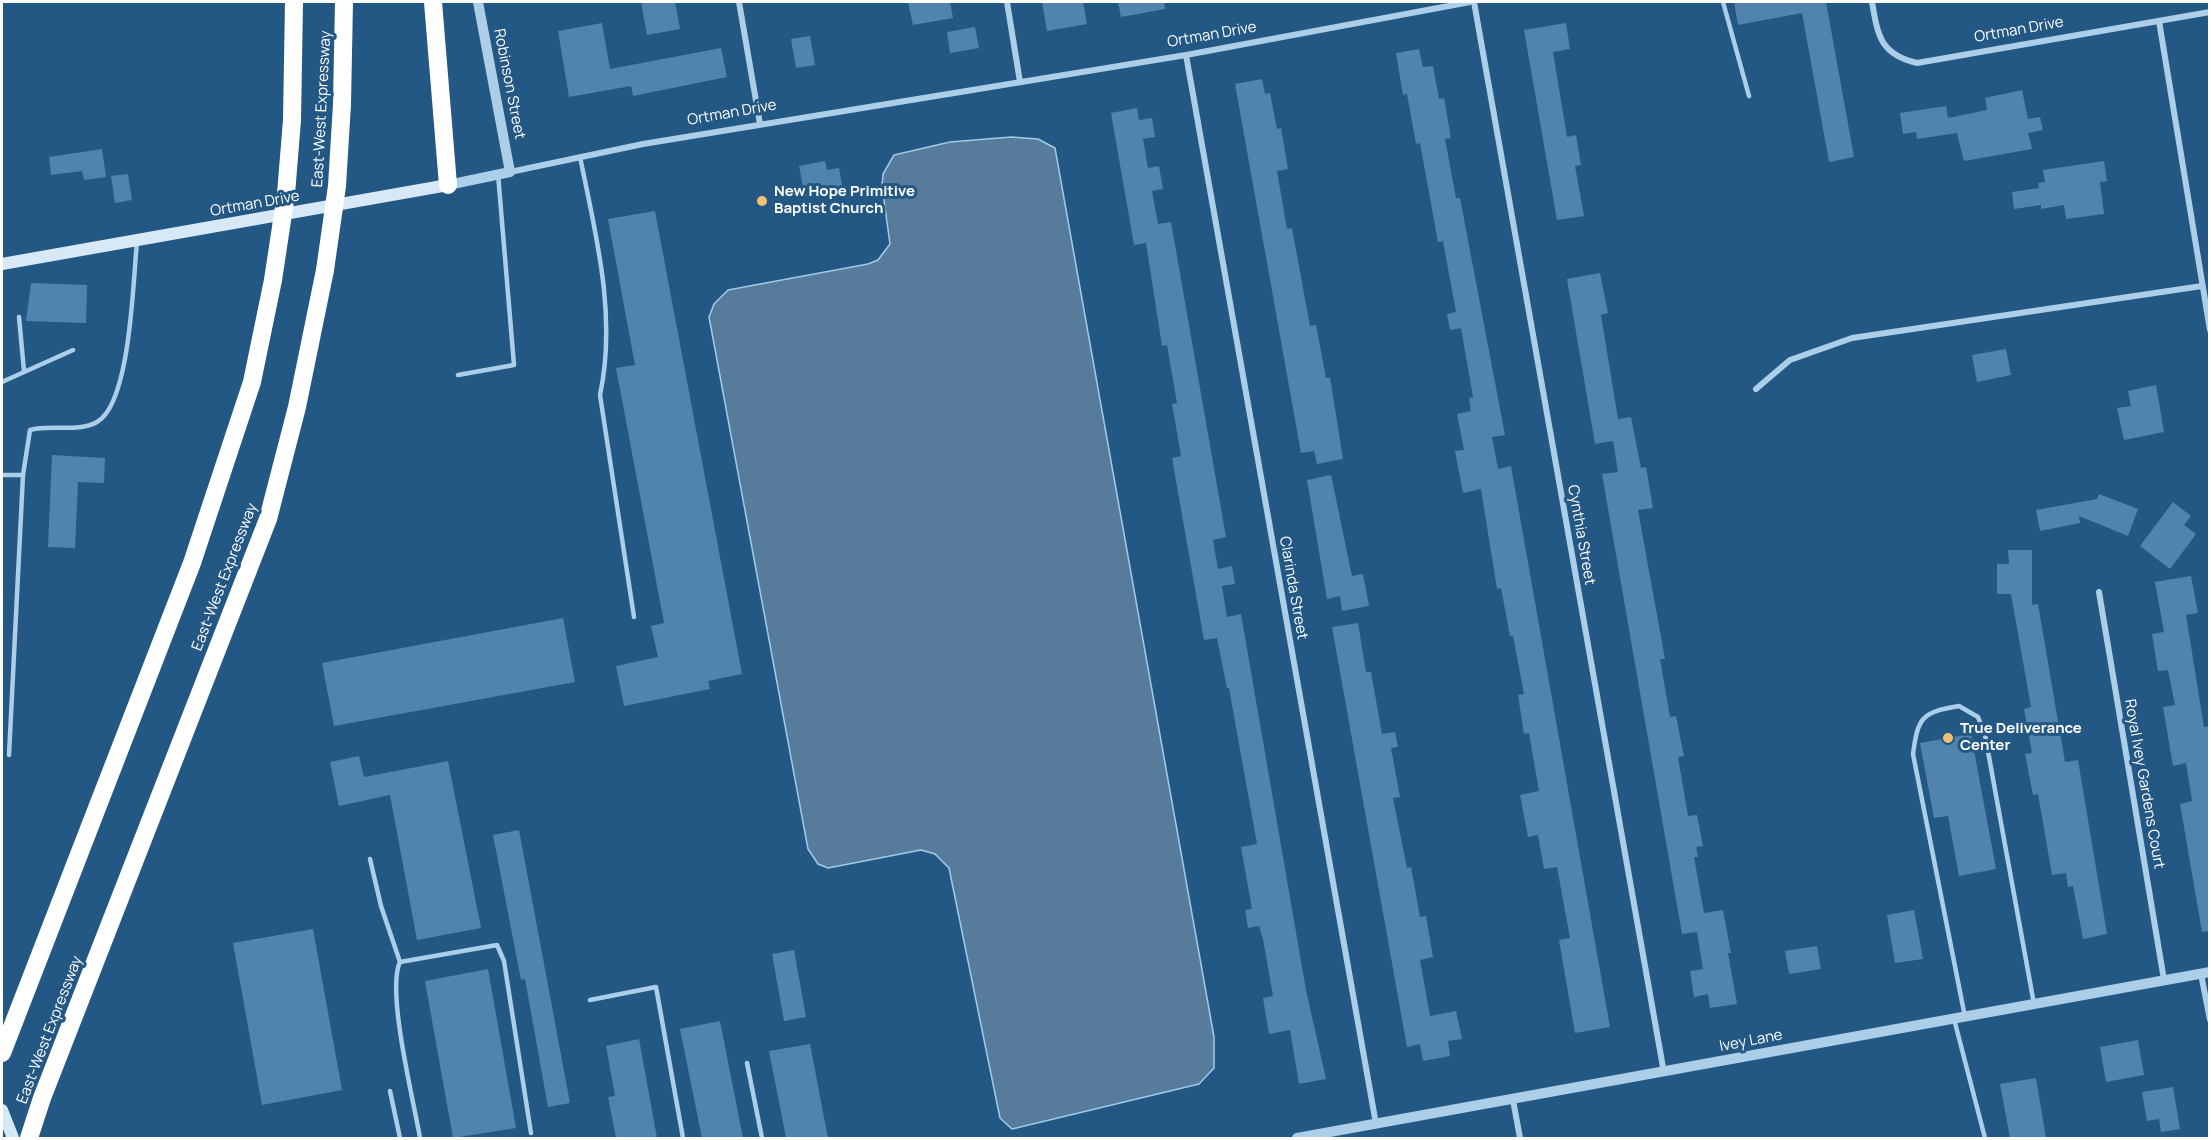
<!DOCTYPE html>
<style>
body{margin:0}
#map{position:relative;width:2211px;height:1140px;overflow:hidden;background:#245884;font-family:Manrope,sans-serif}
canvas{display:block}
.frame{position:absolute;inset:0;border:3px solid #fff;pointer-events:none}
</style>
<div id="map">
<canvas width="2211" height="1140"></canvas>
<div class="frame"></div>
</div>
<script>
const ctx = document.querySelector('canvas').getContext('2d');
ctx.lineJoin = 'round';
function fill(path, color) { ctx.fillStyle = color; ctx.fill(path, 'evenodd'); }
function trace(path, color, width, dash) { ctx.strokeStyle = color; ctx.lineWidth = width; ctx.lineCap = dash ? 'butt' : 'round'; ctx.setLineDash(dash || []); ctx.stroke(path); }
function label(font, color, halo, rows, align = 'center') {
  ctx.font = font + ' Manrope,sans-serif'; ctx.lineWidth = 6; ctx.setLineDash([]); ctx.textBaseline = 'middle'; ctx.strokeStyle = halo; ctx.fillStyle = color; for (const [text, x, y, turn = 0] of rows) {
    ctx.save(); ctx.translate(x, y); ctx.rotate((+turn || 0) * Math.PI / 180); ctx.textAlign = isNaN(turn) ? turn : align; if (halo) ctx.strokeText(text, 0, 0); ctx.fillText(text, 0, 0); ctx.restore();
  }
}
const water = new Path2D(`
 M1011,137L1038,139L1055,148L1214,1037V1068L1199,1084L1012,1129L1000,1118L949,868L935,854L921,850L828,868L818,864L808,849L709,317L714,304L728,290L868,264L878,260L890,244L882,186L883,174L894,155L950,142Z`);
fill(water, '#577c9b');
trace(water, '#a1cae9', 1.5);
fill(new Path2D(`
 M641,2H675L680,29L647,35Z
 M908,2H950L953,18L913,25Z
 M1042,2H1083L1087,24L1047,31Z
 M1118,2H1164L1165,9L1121,17Z
 M1734,2H1826L1854,157L1829,162L1802,13L1738,25Z
 M602,23L610,69L721,48L727,77L633,96L631,86L569,97L558,31Z
 M1566,23L1570,49L1553,52L1567,137L1576,135L1581,165L1575,166L1584,216L1557,220L1524,30Z
 M975,27L979,48L950,53L947,32Z
 M810,36L815,65L796,68L791,39Z
 M1419,49L1423,67L1433,66L1439,99L1444,98L1451,138L1445,139L1456,198H1460L1505,435L1492,437L1498,469L1511,466L1610,1027L1575,1033L1559,940L1570,938L1557,867L1544,869L1538,835L1528,837L1520,795L1539,791L1529,733L1524,734L1518,695L1524,694L1513,636H1510L1501,588L1497,589L1481,489L1463,493L1455,451L1464,450L1457,414L1471,411L1469,398L1473,397L1461,328L1450,330L1447,314L1456,312L1443,241L1438,242L1420,143L1416,144L1407,94L1403,95L1396,53Z
 M1262,79L1265,94L1270,93L1277,129L1281,128L1288,169L1277,171L1287,229L1292,228L1310,326L1316,325L1326,378L1330,377L1343,459L1317,464L1314,451L1301,453L1235,84Z
 M2022,90L2028,119L2040,117L2043,130L2028,133L2032,149L1964,161L1957,133L1917,139L1916,132L1903,134L1900,113L1946,106L1948,118L1987,110L1985,98Z
 M1137,108L1139,120L1152,118L1155,137L1143,139L1148,168L1159,166L1163,189L1152,191L1158,224L1171,222L1226,537L1213,540L1218,569L1232,566L1235,584L1222,586L1227,617L1241,614L1306,990L1326,1079L1299,1084L1290,1030L1269,1034L1263,998L1273,996L1263,939L1259,926L1248,928L1245,910L1252,909L1241,847L1257,844L1229,688H1227L1217,638L1204,640L1172,458L1181,456L1172,404L1177,403L1167,345L1162,346L1146,243L1134,245L1111,113Z
 M102,149L106,177L84,180L82,171L51,175L49,157Z
 M825,161L827,170L839,168L843,190L805,197L799,166Z
 M2104,161L2107,181L2100,182L2104,214L2066,219L2064,205L2041,209V205L2014,209L2012,192L2039,188L2038,183L2045,182L2043,170Z
 M128,174L132,200L115,203L111,176Z
 M655,211L742,674L708,681L710,689L624,706L616,666L658,657L651,626L664,623L616,368L635,365L608,219Z
 M1600,273L1608,313L1601,315L1618,419L1631,417L1641,468L1646,467L1653,508L1638,510L1665,659H1660L1670,717L1676,716L1684,756L1678,757L1688,816L1697,815L1703,846L1696,847L1698,857H1694L1704,913L1723,910L1731,953H1728L1737,1004L1710,1008L1708,994L1694,997L1690,971L1703,969L1697,932L1682,934L1602,474L1618,472L1613,441L1595,444L1567,279Z
 M31,283L87,285L86,323L26,321Z
 M2006,349L2011,375L1977,382L1972,355Z
 M2156,385L2164,432L2124,440L2117,408L2131,406L2128,391Z
 M52,455L105,458L104,483L78,482L75,548L48,547Z
 M1331,475L1352,576L1363,574L1369,606L1342,611L1340,596L1327,599L1307,480Z
 M2099,494L2138,509L2128,536L2079,516L2080,523L2040,531L2036,510L2097,499Z
 M2173,502L2191,516L2184,525L2196,534L2170,569L2140,546Z
 M2008,550H2032V605L2038,604L2065,762L2078,760L2107,934L2083,939L2073,886L2068,887L2066,873L2052,875L2038,794L2033,795L2025,754L2032,753L2024,709L2031,707L2011,594H1997V564H2009Z
 M2191,576L2198,613L2186,615L2204,727L2210,726V931L2202,932L2180,804L2192,801L2186,763L2173,766L2163,707L2175,705L2168,670L2158,671L2152,634L2164,632L2155,582Z
 M563,618L575,682L334,726L322,663Z
 M1358,623L1366,672H1371L1382,734L1395,732L1398,747L1391,748L1400,797L1393,798L1407,868L1411,867L1420,917L1426,916L1433,957L1420,960L1430,1016L1456,1011L1462,1039L1448,1041L1450,1056L1423,1061L1420,1044L1407,1047L1332,627Z
 M1971,734L1996,869L1959,876L1948,816L1934,818L1920,743Z
 M359,756L364,777L448,761L481,928L417,940L390,795L339,806L330,762Z
 M519,830L570,1103L548,1107L525,979L521,980L493,835Z
 M1914,910L1923,959L1895,963L1887,915Z
 M313,929L342,1090L262,1105L233,943Z
 M1817,946L1821,969L1789,974L1785,951Z
 M794,950L806,1017L784,1021L772,954Z
 M488,969L516,1128L453,1138L425,981Z
 M720,1021L743,1138H702L680,1029Z
 M639,1039L657,1138H616L608,1097L615,1096L606,1046Z
 M2138,1040L2144,1075L2106,1082L2100,1047Z
 M810,1044L828,1138H786L769,1051Z
 M2036,1078L2046,1138H2010L2000,1084Z
 M2173,1087L2180,1129L2161,1132L2159,1119L2147,1121L2142,1092Z`), '#5084ae');
trace(new Path2D(`
 M1723,2L1749,96
 M580,157C596,235 617,316 600,395L634,617
 M19,317L24,371
 M458,375L514,365L498,174
 M2,382L73,350
 M2,475H23L30,430C51,424 78,433 97,422C131,403 133,278 137,242
 M9,755L23,475
 M370,859L381,906L400,962
 M590,1000L656,987L683,1138
 M1965,1017L1913,754C1918,717 1922,712 1959,706L1978,717L1985,735L2034,1004
 M1954,1019L1985,1138
 M747,1063L762,1138
 M390,1091L400,1138
 M420,1138C414,1102 386,991 400,962L497,945L504,961L531,1133`), '#adcee8', 4.5);
trace(new Path2D(`
 M739,2L760,124
 M1007,2L1020,82
 M1474,2L1664,1073
 M1872,2C1878,36 1880,54 1917,63L2210,12
 M2159,21L2210,330
 M1186,55L1376,1124
 M510,172L643,144L1186,55L1470,2
 M1756,389L1790,360L1852,338L2202,286
 M2099,592L2164,980
 M2201,974L2210,1020
 M1513,1100L1520,1138`), '#adcee8', 6);
trace(new Path2D(`
 M448,185L510,172L478,2
 M1297,1138L2210,972`), '#adcee8', 10);
trace(new Path2D(`
 M2,264L448,185
 M2,1110L13,1138`), '#d7e8f7', 12);
trace(new Path2D(`
 M433,2L448,185
 M342,104L344,2
 M292,120L294,2
 M2,1053L192,563L252,382L273,280
 M29,1138L42,1098L268,519L297,407L325,270`), '#fff', 18);
trace(new Path2D(`
 M325,270L337,186L342,104
 M273,280L286,194L292,120`), '#fff', 18);
for (const [x, y, r, color] of [
 [762,201,6,"#f3c071"],
 [1948,738,6,"#f3c071"]
]) { const dot = new Path2D(); dot.arc(x, y, r, 0, 2 * Math.PI); ctx.fillStyle = color; ctx.fill(dot); trace(dot, '#245884', 2); }
label('15px', '#fff', '#245884', [
 ["Ortman Drive",2019,30,-10],
 ["Ortman Drive",1212,35,-10],
 ["Robinson Street",509,84,79],
 ["East-West Expressway",322,109,-87],
 ["Ortman Drive",732,113,-10],
 ["Ortman Drive",255,204,-10],
 ["Cynthia Street",1581,535,80],
 ["East-West Expressway",225,577,-69],
 ["Clarinda Street",1293,588,80],
 ["Royal Ivey Gardens Court",2144,784,80],
 ["East-West Expressway",50,1030,-69],
 ["Ivey Lane",1751,1041,-11]
]);
label('bold 15px', '#fff', '#245884', [
 ["New Hope Primitive",774,192],
 ["Baptist Church",774,209],
 ["True Deliverance",1960,729],
 ["Center",1960,746]
], 'left');
</script>
